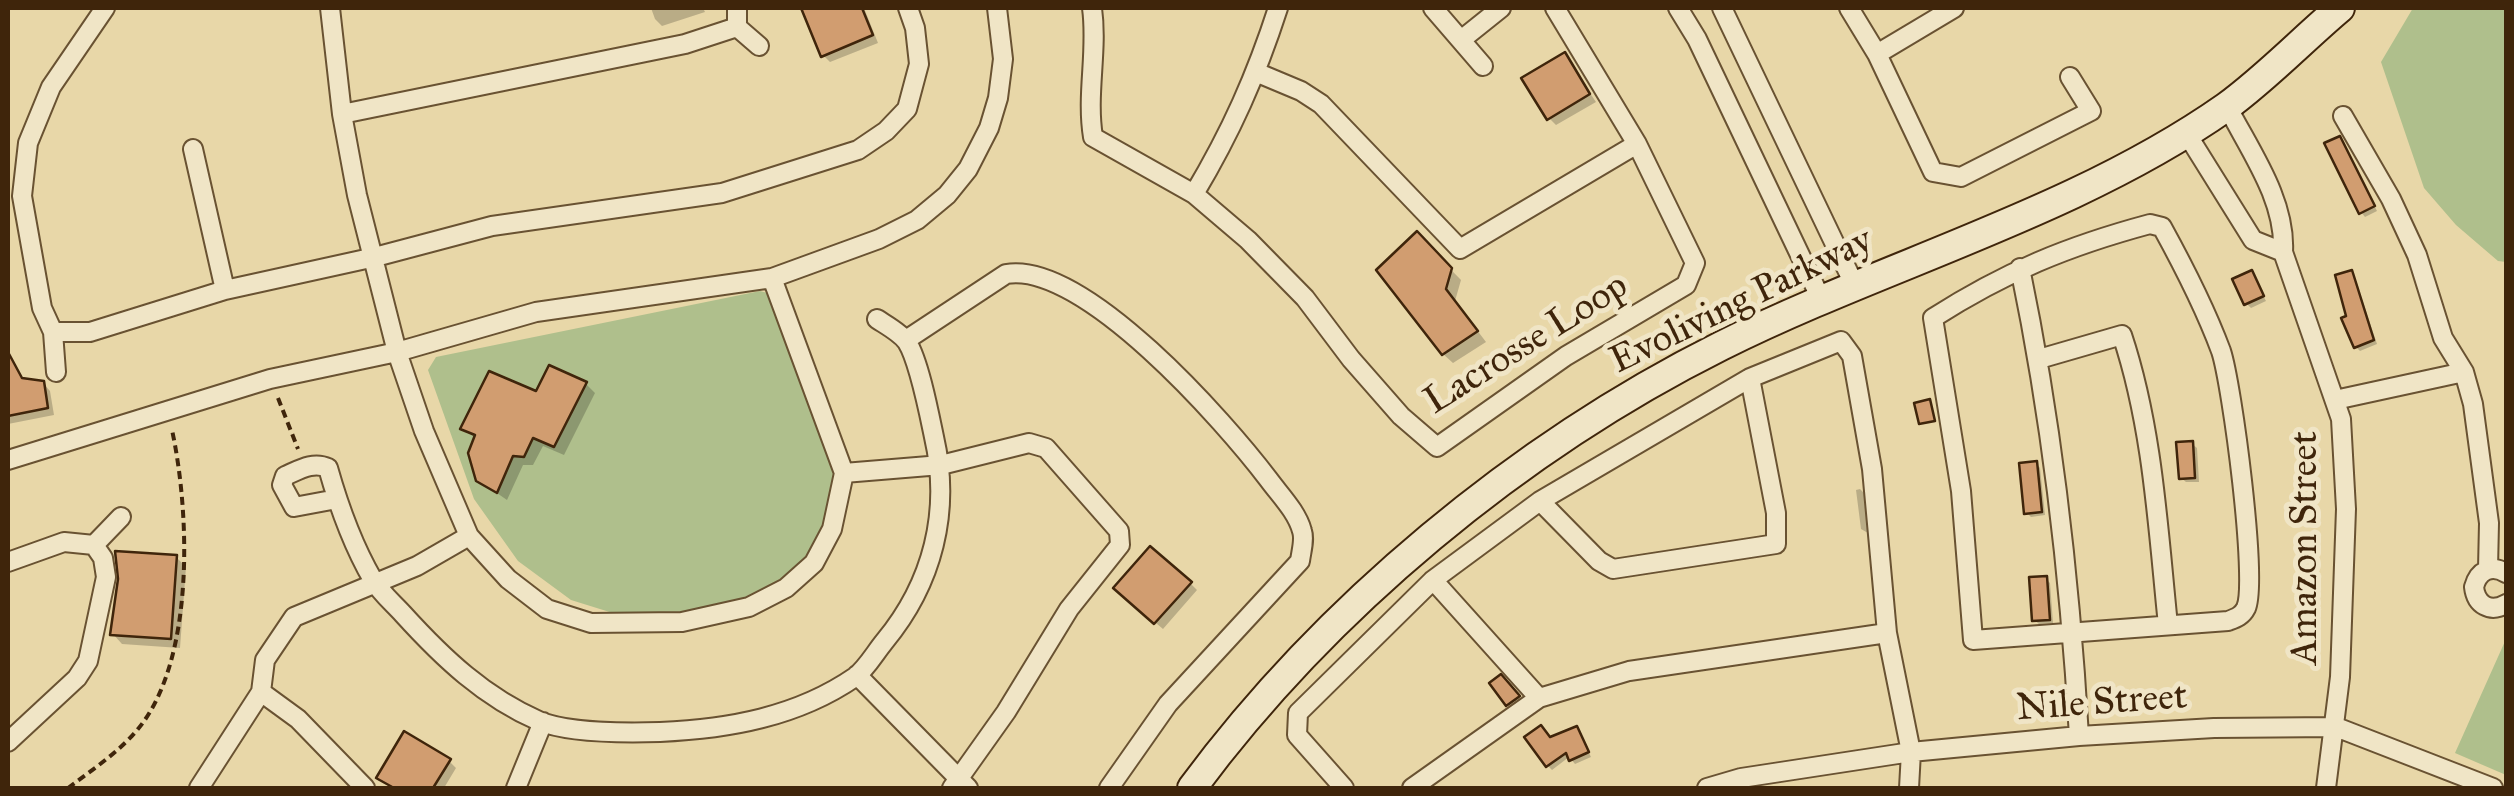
<!DOCTYPE html>
<style>
body{margin:0}
#map{position:relative;width:2514px;height:796px;overflow:hidden;background:#e8d7a8;font-family:"IM FELL Great Primer",serif}
canvas{display:block}
.frame{position:absolute;inset:0;border:10px solid #3f250b;pointer-events:none}
</style>
<div id="map">
<canvas width="2514" height="796"></canvas>
<div class="frame"></div>
</div>
<script>
const ctx = document.querySelector('canvas').getContext('2d');
ctx.lineJoin = 'round';
function fill(path, color) { ctx.fillStyle = color; ctx.fill(path, 'evenodd'); }
function trace(path, color, width, dash) { ctx.strokeStyle = color; ctx.lineWidth = width; ctx.lineCap = dash ? 'butt' : 'round'; ctx.setLineDash(dash || []); ctx.stroke(path); }
function label(font, color, halo, rows, align = 'center') {
  ctx.font = font + ' "IM FELL Great Primer",serif'; ctx.lineWidth = 10; ctx.setLineDash([]); ctx.textBaseline = 'middle'; ctx.strokeStyle = halo; ctx.fillStyle = color; for (const [text, x, y, turn = 0] of rows) {
    ctx.save(); ctx.translate(x, y); ctx.rotate((+turn || 0) * Math.PI / 180); ctx.textAlign = isNaN(turn) ? turn : align; if (halo) ctx.strokeText(text, 0, 0); ctx.fillText(text, 0, 0); ctx.restore();
  }
}
fill(new Path2D(`
 M2413,8H2506V262L2498,261L2456,225L2424,188L2381,62Z
 M760,291L771,294L839,473L826,528L808,560L743,604L691,614H616L571,600L518,561L474,499L428,370L436,357Z
 M2506,639V775L2455,753Z`), '#afbf8c');
fill(new Path2D(`
 M651,8H703L705,12L662,26L655,19Z
 M804,8H864L878,43L830,62L823,55Z
 M1564,55L1596,102L1556,125L1549,118Z
 M2340,139L2377,211L2365,217L2361,212Z
 M1417,235L1461,280L1455,301L1486,342L1453,363L1443,354Z
 M2251,273L2266,301L2251,308L2246,303Z
 M2351,273L2355,278L2377,344L2360,351L2356,347L2349,317Z
 M11,362L24,381L43,383L50,391L54,415L8,424V363Z
 M586,384L595,393L564,455L543,446L533,465H523L507,500L478,480L476,439L463,428L537,394Z
 M2192,444L2197,448L2199,482H2186L2181,478Z
 M2036,463L2040,468L2045,515L2031,517L2026,512Z
 M1860,489L1865,494L1868,533L1861,529L1856,490Z
 M176,557L186,567L180,648L122,644L113,634L121,579Z
 M2046,579L2050,583L2053,623L2039,624L2034,620Z
 M1190,583L1197,590L1163,629L1123,595Z
 M1501,678L1522,701L1512,709L1508,705Z
 M1577,729L1591,757L1575,764L1569,757L1552,770L1548,766L1550,740Z
 M449,761L456,768L444,788H393L379,777Z`), '#0003');
const building = new Path2D(`
 M801,8H862L873,35L821,57Z
 M1565,52L1590,94L1547,120L1521,78Z
 M2340,136L2375,206L2359,214L2324,143Z
 M1417,231L1452,268L1446,289L1478,331L1442,355L1376,270Z
 M2252,270L2264,296L2244,305L2232,279Z
 M2352,270L2374,340L2354,348L2341,318L2346,316L2335,275Z
 M8,352L22,378L44,381L48,408L8,416Z
 M549,365L587,382L554,447L533,438L524,457L513,456L497,493L476,481L468,453L475,435L460,429L489,371L536,391Z
 M1930,399L1935,421L1919,424L1914,403Z
 M2193,441L2195,478L2179,479L2176,442Z
 M2037,461L2042,512L2024,514L2019,463Z
 M1150,546L1192,582L1154,624L1113,588Z
 M115,551L177,555L171,639L110,635L118,579Z
 M2047,576L2050,620L2032,621L2029,577Z
 M1501,674L1520,696L1506,706L1489,683Z
 M1541,725L1550,737L1577,726L1589,752L1569,761L1566,753L1546,767L1524,737Z
 M404,731L451,759L433,788H394L376,778Z`);
fill(building, '#d19d70');
trace(building, '#3f250b', 2.5);
const street = new Path2D(`
 M330,8L342,114L357,195L397,352L424,431L469,536L508,579L547,609L591,623L682,622L749,607L786,588L814,563L832,529L844,473L772,278
 M1092,8C1098,51 1086,94 1093,137L1194,194L1248,240L1305,298L1351,359L1401,416L1437,447L1566,356L1686,285L1695,263L1637,144L1555,8
 M1433,8L1483,66
 M1678,8L1697,39L1821,299
 M1722,8L1855,286
 M1849,8L1877,54L1933,172L1961,177L2091,111L2070,77
 M737,27L759,46
 M1461,40L1501,8
 M1877,54L1954,8
 M1258,73L1301,91L1321,104L1460,249L1637,144
 M2227,106C2250,151 2286,200 2283,252L2341,419L2346,509L2340,677L2326,788
 M342,114L685,44L737,27V8
 M2343,116L2391,199L2417,255L2443,338L2464,372L2473,404L2489,523L2488,569
 M2185,131L2253,240L2283,252
 M193,149L225,290
 M1194,194C1231,132 1256,76 1278,8
 M2150,224L2162,227C2184,267 2205,308 2221,351C2232,384 2258,581 2246,608C2242,616 2236,618 2228,621L1973,640L1961,491L1933,318C2005,272 2068,246 2150,224Z
 M2020,268C2052,422 2070,579 2079,736
 M53,332H90L225,290L375,257L492,226L722,193L858,150L886,131L907,109L919,64L915,28L908,8
 M906,340L1006,274C1083,260 1225,422 1269,480C1280,495 1297,512 1302,531C1305,540 1301,552 1300,561L1168,704L1109,788
 M2039,359L2122,335C2153,428 2158,529 2168,625
 M56,372L53,332L42,308L22,196L28,143L51,87L105,8
 M2335,400L2464,372
 M8,460L270,379L397,352L536,312L772,278L879,239L917,220L947,195L968,169L989,128L998,98L1003,59L997,8
 M844,473L941,465L1029,443L1046,448L1119,531L1120,545L1069,609L1006,712L952,788
 M337,499L294,507L282,485L285,476C299,470 313,461 328,468C339,507 352,544 373,580C381,593 393,603 403,614C443,658 484,697 539,721C568,733 628,733 660,732C728,729 797,717 855,677C866,669 875,653 884,642C933,583 951,511 934,437C929,413 919,361 907,342C901,333 886,325 877,319
 M1540,501L1599,561L1613,569L1776,544V513L1750,378
 M94,545L121,517
 M8,562L64,542L94,545
 M2506,573C2491,564 2478,571 2474,587C2476,605 2490,613 2506,604
 M1433,580L1539,698
 M857,675L968,788
 M261,692L298,719L365,788
 M8,742L77,678L88,661L106,577L103,558L94,545
 M199,788L261,692L265,660L294,617L417,566L469,536
 M516,788L543,722
 M1344,788L1297,735L1298,713L1433,580L1540,501L1750,378L1841,341L1852,356L1872,469L1887,633L1911,752L1909,788
 M1412,788L1539,698L1629,671L1887,633
 M1707,788L1741,778L1911,752L2079,736L2214,728L2336,727L2493,788`);
const secondary = new Path2D(`
 M1192,788C1326,607 1519,447 1721,346C1885,264 2075,213 2226,107C2266,78 2302,40 2340,8`);
trace(street, '#695232', 22);
trace(secondary, '#3f250b', 32);
trace(new Path2D(`
 M278,398L298,449
 M68,788C92,770 119,752 138,729C195,660 190,513 172,430`), '#3f250b', 4, [8, 5]);
trace(street, '#f0e5c6', 18);
trace(secondary, '#f0e5c6', 28);
label('38px', '#3f250b', '#f0e5c6', [
 ["Evoliving Parkway",1742,302,-26],
 ["Lacrosse Loop",1527,345,-32],
 ["Amazon Street",2307,548,-90],
 ["Nile Street",2102,704,-4]
]);
</script>
